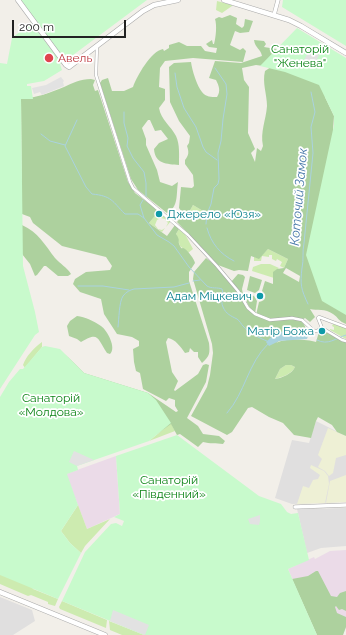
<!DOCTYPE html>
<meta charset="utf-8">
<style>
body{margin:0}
#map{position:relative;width:346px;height:635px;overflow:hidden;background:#f2efe9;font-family:Raleway,sans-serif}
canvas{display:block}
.scale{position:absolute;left:12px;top:20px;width:114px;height:18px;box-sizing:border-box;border:2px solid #222;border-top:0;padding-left:5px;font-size:12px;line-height:14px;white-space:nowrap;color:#222;-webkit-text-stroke:3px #fff;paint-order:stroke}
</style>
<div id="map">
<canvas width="346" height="635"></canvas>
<div class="scale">200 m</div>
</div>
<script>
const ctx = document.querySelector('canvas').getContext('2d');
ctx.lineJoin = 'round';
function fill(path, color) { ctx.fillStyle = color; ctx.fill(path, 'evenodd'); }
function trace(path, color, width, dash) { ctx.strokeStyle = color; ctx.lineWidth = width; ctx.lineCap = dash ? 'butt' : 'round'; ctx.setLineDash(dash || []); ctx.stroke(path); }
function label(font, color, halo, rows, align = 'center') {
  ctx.font = font + ' Raleway,sans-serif'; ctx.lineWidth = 3.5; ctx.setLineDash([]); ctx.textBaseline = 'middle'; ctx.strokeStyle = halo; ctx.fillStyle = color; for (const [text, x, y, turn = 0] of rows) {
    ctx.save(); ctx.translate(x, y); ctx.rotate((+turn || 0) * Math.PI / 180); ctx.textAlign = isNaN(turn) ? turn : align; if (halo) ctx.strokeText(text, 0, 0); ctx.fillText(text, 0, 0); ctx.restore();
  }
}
fill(new Path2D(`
 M316,421L346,436V502L292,504L275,498L292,440L309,443Z
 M346,508V546L321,548L307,553L297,509Z
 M0,597L32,610L35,621L13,635H0Z`), '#e0dfdf');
fill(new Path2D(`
 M116,456L120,514L87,529L66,474Z
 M346,550V627L343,635H317L288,569L314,557L315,559L330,551Z`), '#ebdbe8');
fill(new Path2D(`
 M328,428L346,436V455L336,458L333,473L329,476L325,471L318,467L322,459L318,455Z
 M311,465L324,471L328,476L329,484L325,503L297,504L303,486L309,488L313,480L318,479L320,475L310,468Z
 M346,475V502L326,503L330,481Z`), '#eef0d5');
fill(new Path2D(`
 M217,1L232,5V6L222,13L216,10Z
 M193,205L203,211L197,220L188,214Z
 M159,211L171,221L166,227L168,223L165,219L161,218L157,220L155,225L158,229L162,230L165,228L162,232L149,223Z
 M179,229L185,234L193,249L188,253L180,246L176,234Z
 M268,249L288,259L284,268L280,266L282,262L277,259L276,261L272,259V255H269V257L262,256L261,261H254V257L259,258Z
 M261,264H270L279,268L274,272V278L252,271L253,267Z
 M333,324L346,328V339L330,330V329L334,330V327L332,326Z
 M42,342V347L25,368L23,365C26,356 34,348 42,342Z
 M286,365H291L295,367C292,374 282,377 275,379L280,369Z
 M171,423L175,431L149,441Z
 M78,505L87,529L110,519L85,546L81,553L70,543L61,531Z
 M0,525L33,589L58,599L55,606L48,604V602L31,595L28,596L0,584Z
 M62,601L107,620L106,628L60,609L59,607Z
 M109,621L144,635H122L110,630Z`), '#cdebb0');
fill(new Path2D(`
 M230,15L237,18L236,24L242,28L244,26L245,19L253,21L249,32L240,33L235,31L230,45L240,50L243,48L246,51L243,62L193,58L165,61L160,68L159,87L165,89V100L159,108C161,120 171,126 176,136C180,144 179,156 179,165C167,164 155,164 154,149L159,143L168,139L161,130L155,131L150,120H148L142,128L146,139V145L157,170L160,182L172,186L178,182C176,194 179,207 167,213L138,190L131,179L100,83L102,80L108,78L112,91H124L133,87C137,76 151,51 163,49L164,51L169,48V45L179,42L187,46H201L205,51L216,53L217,48L209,47L206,44L212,40L213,44H214C216,37 217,25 215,19L219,17L222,18Z
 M254,40L264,41L266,44L264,47L282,50L325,76V97L334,116L333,129L346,292V324C338,321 339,318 333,314C325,308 317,311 310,309L315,317L310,322L305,318L302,320L292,318L270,319L256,315L259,302C264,301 266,299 265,294L262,291L265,281L273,284V272L277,269L284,268L288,259L268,249L259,259L251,256L248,271L239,270L234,271L218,265L177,222L181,217L182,212L179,208L181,187L192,188L194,186L193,175L185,164V160C189,155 189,152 187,146L189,143L190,136L179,121L170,102L169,67L174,63L191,62C192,70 197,86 202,92C206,97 211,97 217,97C221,91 219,86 216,80L209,78L215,61L241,63L262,56C261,49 255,48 254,40ZM256,65L271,67L265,71C262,83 267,94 267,106C266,120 260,132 263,146L261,151L257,148L255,162L251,153L255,149L248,133L249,87L244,80L242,68ZM193,205L203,211L197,220L188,214ZM286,268L300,276L299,282L283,273Z
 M91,79L95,80L93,85L95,91L98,90L128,182L135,193L159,211L149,223L167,236L175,225L179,229L176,234C181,241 177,241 180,246C183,251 181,246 185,249C189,252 194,259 195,263L189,272V281L209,343C210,353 210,356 202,363L198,357V352H194L190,348L189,352L185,353C181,347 175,339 168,338L166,342L172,372L178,381L174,390L175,391L198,374L203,365L206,364L209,365L206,382L187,418L198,426L203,434L219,436L225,441L223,444C216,443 210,444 203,442L198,447L180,434L177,435L171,424L157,434L130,425L65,354L84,373L148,393L176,412L178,411L175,406V400L169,398L166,401L143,389L140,373L136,371L134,362L133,349L139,346V341L132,337L117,334L104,314L101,299L80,292L73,284L75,279L86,272L110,270L112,266L106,257L62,246L33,223L30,217L22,214L21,99C36,98 49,93 64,87C73,83 80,79 91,79Z
 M21,221L22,225C38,232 45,245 55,258C60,264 67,267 71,274L68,276H58L46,266H44L37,275L35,276L30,264L22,254Z
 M206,258L216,266L237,292L248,308L255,315L270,320L292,319L302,321L307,330L294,329L275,344C283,338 306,339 316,342L319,332H326L342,341L346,342V436L337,432L332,425L318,417L316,421L311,438L294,435L283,423L269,417L252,407L248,408L232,432L227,435L191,416L207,387L210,375L213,353L212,344L193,279L194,272ZM286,365H291L295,367C292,374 282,378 275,379L280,369Z
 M238,274L243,275L245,277L242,289L244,300L231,282Z
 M250,276L262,280L259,290L255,293L247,290Z
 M246,293L254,296L257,301L255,314C249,307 245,302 246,293Z
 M77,316C85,317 94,321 101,326C107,330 117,348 110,354L107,353C97,338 99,331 81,342L77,339L69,336L67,326L70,321Z
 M316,571H318L331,596L337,597L340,593L346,591V611L342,609L339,610L336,606L335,607L337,613L346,617V627L343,635H317L292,579L308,576Z`), '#add19e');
fill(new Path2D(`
 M20,0H147L65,61Z
 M283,0H346V46L282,7Z
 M31,23L62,63L60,64L62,70L44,81L27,84V86H31L33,99H21L23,266L35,312L39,332L35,335L0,389V63L7,64L12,38Z
 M297,28L346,58V315L322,301L306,255L334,125V116L319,85L285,72L260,66Z
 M45,346L60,349L84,373L148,393L156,400L171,423L149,441L77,466L78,470L67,474L78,505L61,531L70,543L81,553L58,599L0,575V397L9,382L20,369H23L42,347Z
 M177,435L259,496L281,504L287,512L291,514L298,513L309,560L288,569L317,635H144L62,601L85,552L111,524L116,523L122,526L124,521L114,517L120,514L116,456Z`), '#c8facc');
fill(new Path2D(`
 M309,51L319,55L314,65L304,60Z
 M61,77L64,81L63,82L64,86L42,95L40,92L34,94L32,88L46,85Z
 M74,451L94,460L77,466L69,462Z
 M260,515V521L259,525L250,524L248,519Z
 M113,610L149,625L145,635L110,621Z`), '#e2e2e2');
fill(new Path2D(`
 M304,328L310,331L307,339L279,341L269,346L266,342C276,331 289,329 304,328Z`), '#aad3df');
trace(new Path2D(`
 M175,73L177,87L184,108L196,127L203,147L206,152L217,160
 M124,112V123L128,138L127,146L133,158L144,172L146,183V196
 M77,120L65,146L86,187L92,194C112,196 112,201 125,214H138L144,218L157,235L169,242L174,246L189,267L207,286C212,289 217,287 222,289C224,294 220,301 223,307C226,314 231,316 237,319C240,321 241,324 243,326C249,333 259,338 267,341
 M41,134L50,141L65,145
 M143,200L140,205L144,218
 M206,224L207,214L211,204L214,188L218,184L219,179L218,153L221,141L223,119L227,94L226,84L215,68
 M207,228C211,243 220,254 234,261
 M193,281L200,280
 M78,286H103L129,290
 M308,304C301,289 300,285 302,268C304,259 302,253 304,243L313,153L311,127L315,112L311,92
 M118,327C119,319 119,302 123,296C126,292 130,290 134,289L174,287L189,283
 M317,340C328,346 336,338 346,335
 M227,413C245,393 248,363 268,344`), '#aad3df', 1);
const pedestrian = new Path2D(`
 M97,46L96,75L130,182L133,188L188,235L217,266L238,291L248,308L255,314L270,320L292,318L302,320L314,331H317L322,328
 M346,327L319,317L318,318L322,328L342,340L346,341`);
const minor = new Path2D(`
 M274,15L278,0
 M295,507L346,505`);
const tertiary = new Path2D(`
 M18,0L66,65L69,67L143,11L154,5L178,0
 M224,0L289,20L301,26L346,53
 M0,592L105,635`);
trace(pedestrian, '#a9a9a9', 3.5);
trace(minor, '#a9a9a9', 4.5);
trace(tertiary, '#a9a9a9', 5.5);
trace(pedestrian, '#fff', 2.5);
trace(minor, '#fff', 3.5);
trace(tertiary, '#fff', 4.5);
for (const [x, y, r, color] of [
 [49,58,5,"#e0444e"],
 [159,214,4,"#0f9aa8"],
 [260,296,4,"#0f9aa8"],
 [322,331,4,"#0f9aa8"]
]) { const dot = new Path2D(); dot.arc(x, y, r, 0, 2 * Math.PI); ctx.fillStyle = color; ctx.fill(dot); trace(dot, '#fff', 1.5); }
label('12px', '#0c8416', '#fff', [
 ["Санаторій",300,49],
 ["\"Женева\"",300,63],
 ["Санаторій",51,398],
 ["«Молдова»",51,412],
 ["Санаторій",169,480],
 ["«Південний»",169,494]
]);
label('12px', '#be3a42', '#fff', [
 ["Авель",58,58]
], 'left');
label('12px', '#0d838f', '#fff', [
 ["Джерело «Юзя»",167,214,"left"],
 ["Адам Міцкевич",252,296],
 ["Матір Божа",314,331]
], 'right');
label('italic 13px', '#4a7aab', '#fff', [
 ["Коточий Замок",299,197,-85]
]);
</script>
